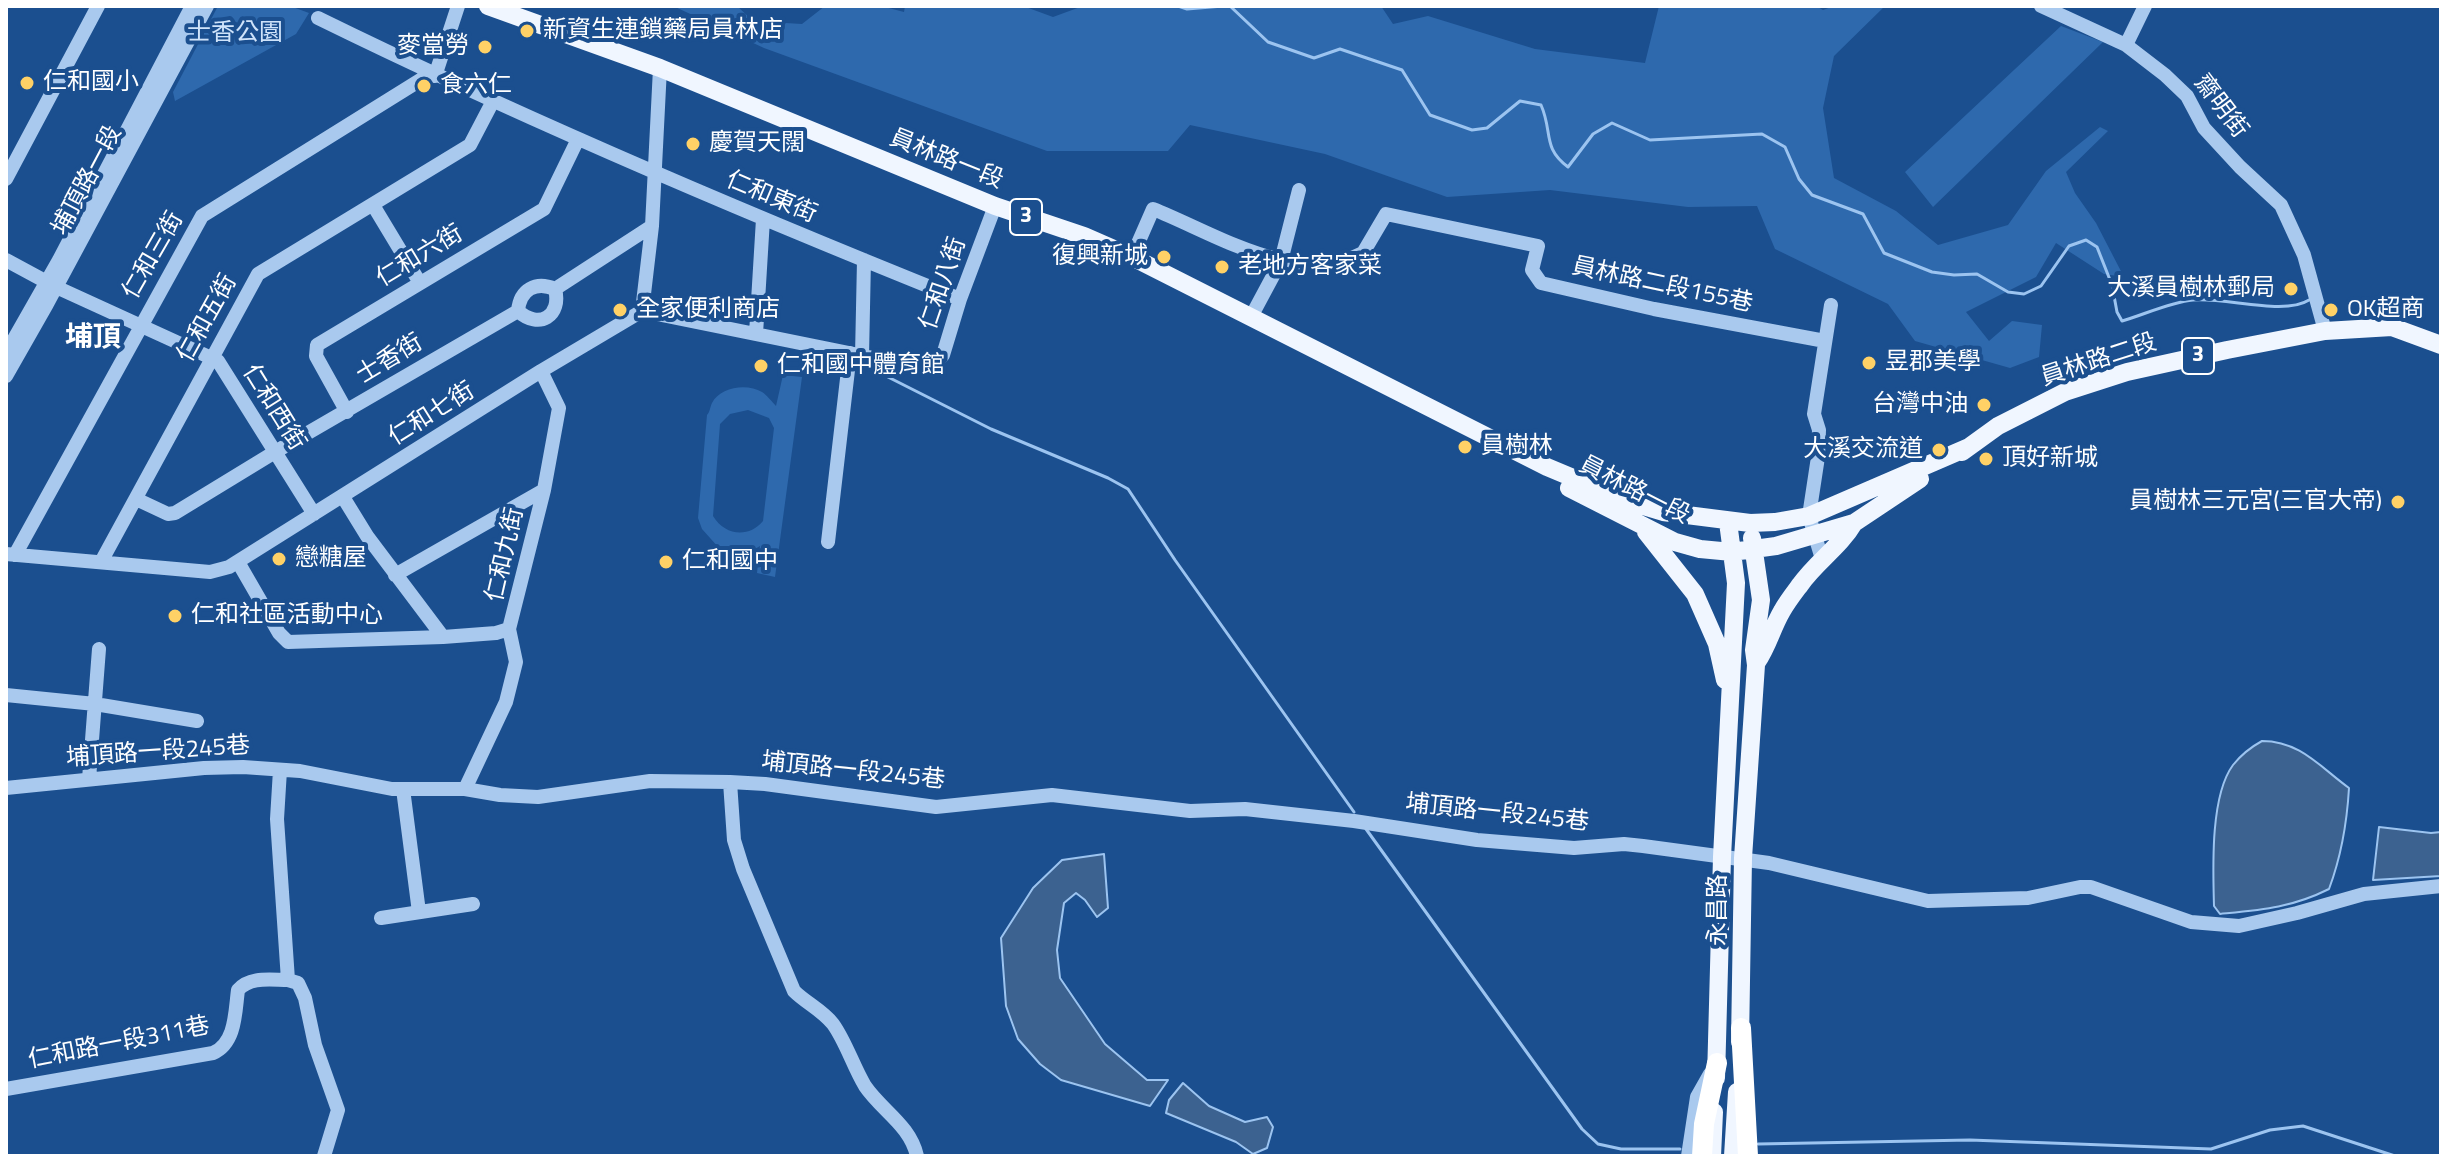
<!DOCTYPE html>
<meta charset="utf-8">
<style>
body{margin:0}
#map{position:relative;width:2447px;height:1162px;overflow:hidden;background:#1b4f8f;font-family:"Titillium Web",sans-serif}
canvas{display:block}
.frame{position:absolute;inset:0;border:8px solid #fff;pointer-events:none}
</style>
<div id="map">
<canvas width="2447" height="1162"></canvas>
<div class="frame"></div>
</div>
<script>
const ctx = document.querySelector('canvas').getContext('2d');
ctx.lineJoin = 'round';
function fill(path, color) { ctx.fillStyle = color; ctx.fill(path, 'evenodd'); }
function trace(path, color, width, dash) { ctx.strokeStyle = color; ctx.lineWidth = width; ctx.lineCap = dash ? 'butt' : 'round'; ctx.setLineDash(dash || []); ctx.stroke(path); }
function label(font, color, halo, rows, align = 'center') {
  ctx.font = font + ' "Titillium Web","Noto Sans TC",sans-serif'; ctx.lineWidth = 8; ctx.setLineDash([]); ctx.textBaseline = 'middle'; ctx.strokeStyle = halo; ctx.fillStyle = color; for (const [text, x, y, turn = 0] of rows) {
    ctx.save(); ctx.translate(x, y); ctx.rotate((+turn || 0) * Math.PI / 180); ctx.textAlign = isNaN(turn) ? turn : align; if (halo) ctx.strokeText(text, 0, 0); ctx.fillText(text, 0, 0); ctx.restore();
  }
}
fill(new Path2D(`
 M218,6H290L309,13L296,34L175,101L173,92Z
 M673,6H737L753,21L802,24L825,6H881L904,12L905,6H1023L1053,17L1083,6H1381L1393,24L1428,16L1535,49L1645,63L1659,6H1816L1823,10L1834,6H1885L1834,56L1823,108L1834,178L1896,211L1938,245L2008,225L2046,171L2100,127L2108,131L2066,172L2075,193L2096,223L2124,277L2104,274L2056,243L2036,277L1966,312L1989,341L2012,321L2042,325L2039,357L2010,368L1915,341L1888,304L1775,249L1757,206L1688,207L1550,190L1447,197L1325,154L1190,125L1168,151H1047L764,48Z
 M2061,26L2103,42L1933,207L1905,172Z
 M783,375L802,377L775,577L757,573L760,546L748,553L719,548L702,529L698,518L707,415C710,412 710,407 712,403C720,387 747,383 762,392C767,395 772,402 776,406ZM748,410L769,418L774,428L763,521C749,538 725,536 713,516L720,424L730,414Z`), '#2e69ad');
const water = new Path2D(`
 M2262,741C2300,741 2320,767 2349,788C2347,822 2341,857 2329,889C2291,908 2261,910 2220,914L2214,906C2213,869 2210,796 2233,765C2241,755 2251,747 2262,741Z
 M2379,827L2431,833L2441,832V876L2373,880Z
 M1104,854L1108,908L1097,917L1085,900L1076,893L1064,903L1057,950L1060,978L1105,1044L1147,1080H1168L1150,1106L1061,1080L1040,1064L1018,1039L1006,1006L1001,938L1033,888L1062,860Z
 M1183,1083L1209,1106L1245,1122L1267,1117L1273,1127L1267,1148L1253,1154L1236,1142L1166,1113L1169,1100Z`);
fill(water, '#3c6290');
trace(water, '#9cc4f0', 2);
trace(new Path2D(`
 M1178,6L1187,9L1223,6
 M1230,6L1268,42L1314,58L1340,49L1402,70L1430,115L1472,130L1487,128L1520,101L1541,105C1553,132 1542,148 1568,167L1593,134L1612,123L1650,140L1762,134L1785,147L1799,179L1812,195L1863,214L1884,253L1932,272L1954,275L1977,274L2008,292L2024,294L2041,286L2069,246L2086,240L2097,247L2112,285L2117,312L2122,321C2143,315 2171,302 2193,300C2226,297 2284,316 2309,300
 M884,375L991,429L1108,478L1128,489L1175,560L1354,812
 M1366,829L1582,1129L1598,1144L1621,1149H1680
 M1758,1144L1970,1140L2211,1149L2270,1130L2303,1126L2395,1156`), '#9cc4f0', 3);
trace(new Path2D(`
 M2041,6L2126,45L2165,75L2187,96L2204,128L2240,167L2281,205L2304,255L2325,331
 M318,18C528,121 743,212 960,299
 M2126,45L2145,6
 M435,76L458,6
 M6,179L98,6
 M373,205L420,283
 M1132,257L1153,209C1214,233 1297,288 1363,253L1386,214L1538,246L1532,270L1541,283L1654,309L1825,341
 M6,260L56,287L218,361L314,514
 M555,289L652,226
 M518,311C539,330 562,316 555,289
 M518,311C520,289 536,281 555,289
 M642,311L923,368L934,363L943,355L960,299L995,206
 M1251,317L1281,261L1299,190
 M756,334L763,219
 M6,353L59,260L192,6
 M862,356L864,260
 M6,376L47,304L207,6
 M347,412L316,356L317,345L544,209L578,139
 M343,497L367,536L443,637
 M136,499L168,514L175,513L275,452L518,311
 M828,542L850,353
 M6,554L210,572L229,567L541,371L642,311L652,226L660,68
 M15,555L202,216L430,74
 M1822,559L1809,516L1818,457L1819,430L1814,414L1831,305
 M101,562L258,274L470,145L493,101
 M238,562L279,633L288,642L443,637L496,633L509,629L544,490L559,408L541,371
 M395,575L544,490
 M6,695L95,704L197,721
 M280,770L277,819L288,980L298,983L305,998L315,1045L338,1110L324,1156
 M89,779L99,649
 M730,782L734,840L743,869L794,991C806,1003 822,1010 833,1024C846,1042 853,1066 865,1086C882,1111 910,1125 917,1156
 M6,788L204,768L243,767L300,771L392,789H465L500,795L538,797L650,781L730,782L765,784L936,807L1052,795L1190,811L1245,809L1354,821L1477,840L1574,848L1624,844L1643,846L1769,863L1928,901L2028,898L2080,887H2091L2191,922L2239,926L2297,913L2364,894L2441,886
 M403,789L419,912
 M465,789L506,702L516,662L509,629
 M381,918L473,904
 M6,1089L213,1053C236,1043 235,1012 238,990C250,976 271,980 288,980
 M1688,1156L1697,1097L1710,1074`), '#a9c9ee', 14);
trace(new Path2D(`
 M488,6L660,68L995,206L1084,236L1132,257L1547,467L1633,503L1663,512L1750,523L1775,522L1809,516L1969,447
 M1962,452L1998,426L2065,392L2127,372L2227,350L2325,331L2392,327L2441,345
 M1569,488L1675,542L1700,549L1732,552L1776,546L1854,523L1920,479
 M1646,532L1695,594L1717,644L1725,680
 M1757,662C1768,646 1772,628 1782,611C1787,602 1794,593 1800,585C1816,562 1840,547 1854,523
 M1740,1042L1743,858L1756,665L1754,650L1761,600L1752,538
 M1716,1078L1722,857L1736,583L1728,522
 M1712,1156L1714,1112
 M1733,1156L1737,1092`), '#f0f6ff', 18);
trace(new Path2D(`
 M1741,1028L1748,1156
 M1702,1156L1704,1124L1717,1063`), '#fff', 20);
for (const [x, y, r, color] of [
 [527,31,8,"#ffd166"],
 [485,47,8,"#ffd166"],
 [27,83,8,"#ffd166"],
 [424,86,8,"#ffd166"],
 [693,144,8,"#ffd166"],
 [1164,257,8,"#ffd166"],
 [1222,267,8,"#ffd166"],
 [2291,289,8,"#ffd166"],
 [620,310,8,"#ffd166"],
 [2331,310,8,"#ffd166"],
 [1869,363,8,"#ffd166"],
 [761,366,8,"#ffd166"],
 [1984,405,8,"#ffd166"],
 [1465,447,8,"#ffd166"],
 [1939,450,8,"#ffd166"],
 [1986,459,8,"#ffd166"],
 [2398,502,8,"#ffd166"],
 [279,559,8,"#ffd166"],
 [666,562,8,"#ffd166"],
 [175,616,8,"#ffd166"]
]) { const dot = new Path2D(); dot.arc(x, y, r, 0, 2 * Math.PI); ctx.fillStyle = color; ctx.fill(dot); trace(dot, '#1b4f8f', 3); }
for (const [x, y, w] of [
 [1026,217,32],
 [2198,356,32]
]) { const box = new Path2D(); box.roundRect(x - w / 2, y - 18, w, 36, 6); ctx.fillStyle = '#1b4f8f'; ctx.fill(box); trace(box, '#fff', 2); }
label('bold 22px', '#fff', null, [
 ["3",1026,217],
 ["3",2198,356]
]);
label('24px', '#fff', '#1b4f8f', [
 ["新資生連鎖藥局員林店",543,31],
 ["麥當勞",469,47,"right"],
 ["仁和國小",43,83],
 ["食六仁",440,86],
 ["慶賀天闊",709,144],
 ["復興新城",1148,257,"right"],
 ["老地方客家菜",1238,267],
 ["大溪員樹林郵局",2275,289,"right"],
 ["全家便利商店",636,310],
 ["OK超商",2347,310],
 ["昱郡美學",1885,363],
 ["仁和國中體育館",777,366],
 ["台灣中油",1968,405,"right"],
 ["員樹林",1481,447],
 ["大溪交流道",1923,450,"right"],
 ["頂好新城",2002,459],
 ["員樹林三元宮(三官大帝)",2382,502,"right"],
 ["戀糖屋",295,559],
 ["仁和國中",682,562],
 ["仁和社區活動中心",191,616]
], 'left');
label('24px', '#cfe3fa', '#1b4f8f', [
 ["士香公園",235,34]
]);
label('24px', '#fff', '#1b4f8f', [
 ["齋明街",2220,107,53],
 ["員林路一段",946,160,22],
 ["埔頂路一段",88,181,-62],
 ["仁和東街",771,198,23],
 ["仁和三街",154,256,-60],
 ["仁和六街",420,257,-31],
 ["仁和八街",944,284,-71],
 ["員林路二段155巷",1662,286,12],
 ["仁和五街",208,319,-61],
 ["士香街",390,360,-31],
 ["員林路二段",2099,361,-18],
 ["仁和西街",273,408,58],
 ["仁和七街",432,415,-32],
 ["員林路一段",1634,491,27],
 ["仁和九街",506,555,-77],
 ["埔頂路一段245巷",158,753,-4],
 ["埔頂路一段245巷",853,772,6],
 ["埔頂路一段245巷",1497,814,6],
 ["永昌路",1719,910,-90],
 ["仁和路一段311巷",119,1044,-11]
]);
label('bold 28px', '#fff', '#1b4f8f', [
 ["埔頂",93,339]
]);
</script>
